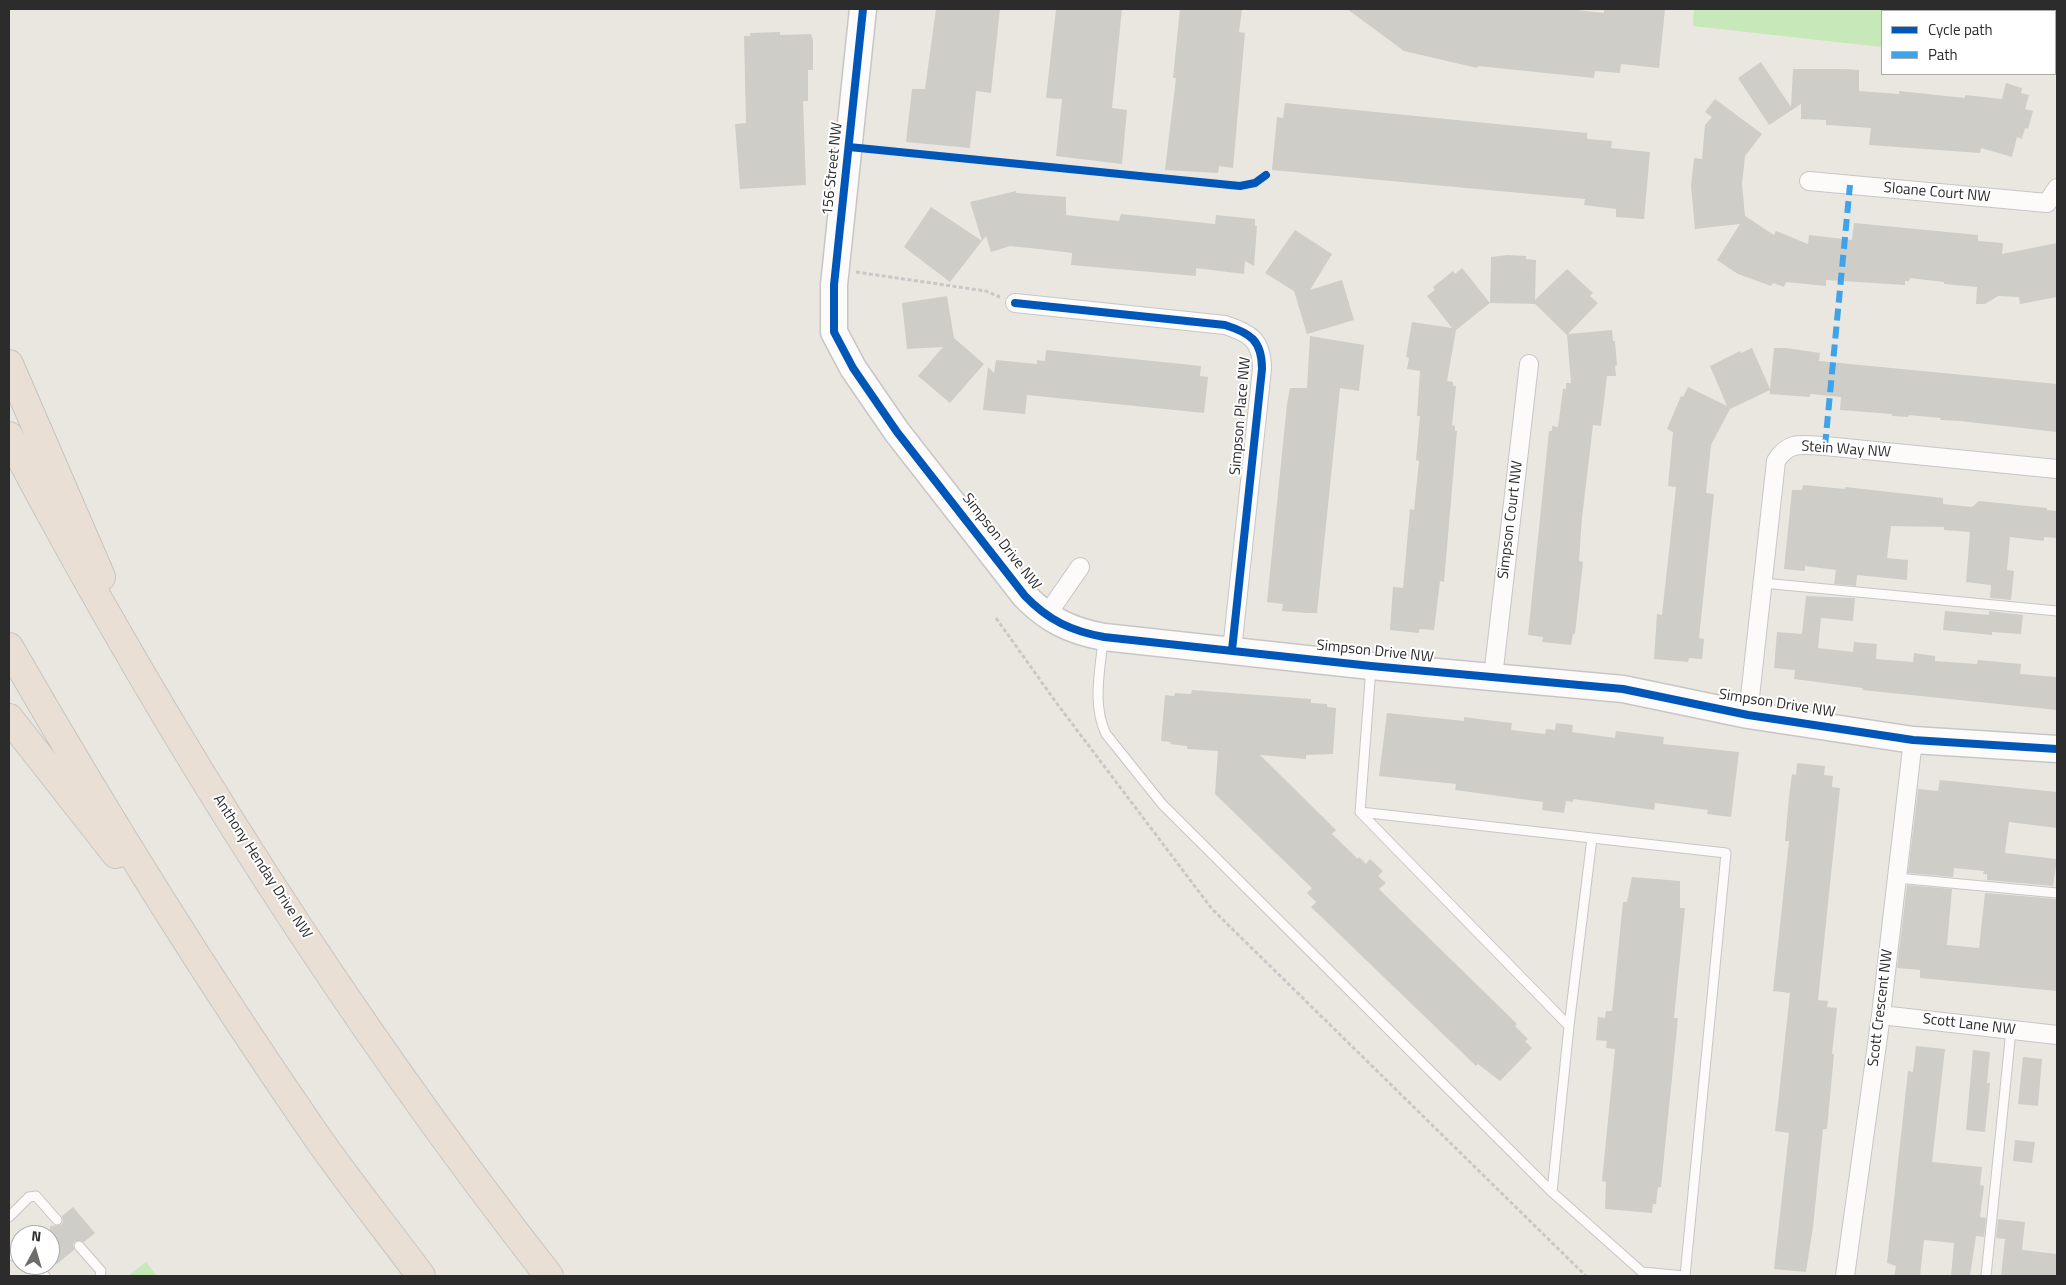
<!DOCTYPE html>
<style>
body{margin:0}
#map{position:relative;width:2066px;height:1285px;overflow:hidden;background:#eae7e1;font-family:"Titillium Web",sans-serif}
canvas{display:block}
.frame{position:absolute;inset:0;border:10px solid #2c2c2c;pointer-events:none}
.legend{position:absolute;left:1881px;top:10px;width:175px;height:65px;box-sizing:border-box;background:#fff;border:1px solid #ababab;margin:0;padding:6px 9px;list-style:none;font-size:15px;color:#2c2c2c}
.legend li{display:flex;align-items:center;gap:10px;height:25px}
.legend b{width:25px;border:1px solid #ababab}
.north{position:absolute;left:10px;top:1225px;width:50px;height:50px;box-sizing:border-box;background:#fff;border:1px solid #ababab;border-radius:50%;rotate:6deg;font-size:14px;font-weight:700;line-height:20px;text-align:center;color:#2c2c2c}
.north::after{content:'';display:block;margin:auto;width:18px;height:22px;background:#6e6d6b;clip-path:polygon(50% 0,100% 100%,50% 72%,0 100%)}
</style>
<div id="map">
<canvas width="2066" height="1285"></canvas>
<div class="frame"></div>
<ul class="legend">
<li><b style="height:6px;background:#0057b8"></b>Cycle path</li>
<li><b style="height:6px;background:#3ea3eb"></b>Path</li>
</ul>
<div class="north">N</div>
</div>
<script>
const ctx = document.querySelector('canvas').getContext('2d');
ctx.lineJoin = 'round';
function fill(path, color) { ctx.fillStyle = color; ctx.fill(path, 'evenodd'); }
function trace(path, color, width, dash) { ctx.strokeStyle = color; ctx.lineWidth = width; ctx.lineCap = dash ? 'butt' : 'round'; ctx.setLineDash(dash || []); ctx.stroke(path); }
function label(font, color, halo, rows, align = 'center') {
  ctx.font = font + ' "Titillium Web",sans-serif'; ctx.lineWidth = 4; ctx.setLineDash([]); ctx.textBaseline = 'middle'; ctx.strokeStyle = halo; ctx.fillStyle = color; for (const [text, x, y, turn = 0] of rows) {
    ctx.save(); ctx.translate(x, y); ctx.rotate((+turn || 0) * Math.PI / 180); ctx.textAlign = isNaN(turn) ? turn : align; if (halo) ctx.strokeText(text, 0, 0); ctx.fillText(text, 0, 0); ctx.restore();
  }
}
fill(new Path2D(`
 M1694,9H2014L2012,11H1882V47L1693,26Z
 M146,1262L157,1276H128Z`), '#c7e8b8');
fill(new Path2D(`
 M936,9H1000L991,93L976,91L970,148L906,142L912,89H925Z
 M1056,9H1122L1112,108L1127,110L1122,164L1056,156L1062,99L1046,98Z
 M1180,9H1242L1239,32L1245,33L1233,168L1219,166L1218,173L1165,170L1176,78H1173Z
 M1347,9H1567L1604,13V9H1665L1659,68L1621,64L1620,73L1595,71L1594,78L1478,66L1477,68L1404,51Z
 M780,32V35L811,34L813,40V70H808V101H803L806,185L740,189L735,124L746,123L744,36H750V33Z
 M1761,62L1791,107L1793,69H1844L1859,70V91L1899,94V91L1965,98V95L2002,99L2006,83L2022,88L2021,93L2029,95L2025,109L2033,111L2028,129L2025,128L2022,139L2017,137L2012,157L1981,148L1980,153L1869,145L1871,128L1826,125V120L1801,119V104L1769,125L1738,78Z
 M1715,99L1762,134L1745,156L1742,184L1745,216L1774,235L1776,231L1808,244L1809,235L1852,240L1854,223L1978,235V241L2003,243L2002,254L2057,243V297L2020,304L2019,297L1998,296L1985,304H1976L1977,287L1944,284V282L1910,278L1909,281H1905V285L1826,280V286L1786,282L1784,287L1773,283L1771,286L1738,274L1717,260L1740,224L1695,229L1691,186L1694,158L1702,159L1705,125L1712,117L1705,112Z
 M1285,103L1587,133V139L1612,141L1611,148L1650,152L1644,219L1616,217V209L1584,205L1585,199L1272,170L1277,117L1283,118Z
 M1016,191V193L1066,197V215L1119,221L1121,214L1215,224L1216,215L1255,219V226H1257L1254,266L1245,261L1244,274L1196,268V276L1071,265L1072,253L1039,249L1010,246L991,252L986,236L982,241L970,202Z
 M931,207L982,241L950,282L904,247Z
 M1295,230L1332,254L1310,290L1342,280L1354,320L1307,334L1294,291L1265,273Z
 M1507,255L1526,256V259L1536,260L1535,300L1567,269L1593,293L1590,296L1598,303L1568,334L1612,330L1613,341H1615L1617,365L1615,366L1616,376H1607L1601,426L1593,425L1582,518L1579,561L1583,562L1575,634H1573L1571,645L1542,642L1543,637L1528,635L1549,431H1552V426L1558,427L1563,389H1566V383H1571L1567,335L1535,304L1490,303L1491,257Z
 M1462,268L1490,303L1456,330L1447,381L1453,382V386H1456L1452,425L1455,426V431H1457L1444,582L1440,581L1434,630L1419,629V633L1390,630L1393,587L1403,588L1410,509L1414,510L1419,461L1416,460L1420,416H1417L1420,371L1407,369L1409,358L1406,357L1412,322L1452,328L1427,296L1435,290L1433,287L1453,271L1455,274Z
 M947,296L954,338L984,364L950,403L918,376L943,347L907,349L902,303Z
 M1310,336L1364,345L1359,391L1340,388L1317,613H1306L1282,611L1283,604L1267,602L1287,404L1290,388H1307Z
 M1752,348L1770,389L1774,348H1786L1820,353L1819,361L2057,384V432L1960,421L1940,420L1941,418L1909,415L1908,417L1892,416V414L1840,410L1841,397L1810,394V397L1770,394V390L1730,409L1711,445L1706,493L1714,494L1699,638L1704,639L1702,659L1689,658L1688,662L1654,659L1657,614L1662,615L1676,487L1668,486L1673,432L1667,429L1681,396L1683,397L1688,387L1727,406L1710,366L1740,351L1741,353Z
 M1046,350L1201,366L1200,376L1208,377L1204,413L1027,395L1025,414L983,410L988,367L994,373L996,360L1037,364V360L1045,361Z
 M1803,485L1845,489V487L1943,498V504L1972,507L1979,501L2047,508V510L2057,511V538L2044,537V541L2010,537L2007,570L2014,571L2011,600L1990,598L1991,585L1966,582L1970,532L1944,530V527L1891,526L1887,558L1908,560L1907,580L1857,575L1856,586L1834,584L1836,570L1805,566V571L1784,569L1792,490H1802Z
 M1806,596L1855,598L1853,621L1821,618L1818,648L1853,652L1854,642L1877,644L1876,659L1913,662L1914,653L1935,656V661L1977,664L1978,660L2021,664L2020,674L2057,677V710L1862,690L1863,688L1794,679L1795,670L1774,668L1777,632L1802,634Z
 M1945,611L1989,615V611L2023,615L2021,634L1992,632V635L1943,630Z
 M1192,690L1311,699V703L1327,704V707L1336,708L1333,754L1306,755V759L1260,755L1336,830L1332,834L1358,859L1359,857L1366,864L1370,859L1383,871L1378,876L1386,883L1379,889L1517,1024L1515,1026L1528,1039L1525,1041L1532,1048L1500,1081L1478,1064L1476,1066L1311,907L1316,902L1307,893L1312,888L1215,794L1218,751L1187,749V746L1170,744L1171,742L1161,741L1165,695L1174,696L1175,693L1191,694Z
 M1387,713L1464,721V717L1494,721L1512,723L1511,730L1545,734L1546,729L1555,730L1556,723L1573,725L1572,732L1615,738L1616,731L1664,737L1663,744L1739,752L1731,817L1707,814L1708,810L1655,803L1654,810L1573,799V802L1566,801L1564,813L1542,810L1543,802L1455,790L1456,784L1379,776Z
 M1797,763L1825,766L1824,775L1833,776L1832,787L1840,788L1818,1000L1828,1001L1827,1007L1837,1008L1832,1054H1834L1827,1129H1823L1813,1227L1806,1272L1774,1269L1789,1133L1775,1131L1790,993L1773,991L1789,841H1785L1789,797L1792,774L1796,775Z
 M1940,780L2057,792V828L2009,822L2005,853L2057,859L2053,886L1987,880V874H1983L1984,871L1954,868L1953,877L1908,873L1918,789L1938,791Z
 M1632,877L1680,881V908H1685L1674,1018H1678L1661,1187H1658L1656,1204H1653L1652,1213L1605,1209L1606,1182L1602,1181L1615,1049L1606,1048L1607,1041L1596,1040L1598,1017L1605,1018L1606,1011H1612L1623,902H1627Z
 M1907,885L1952,889L1947,945L1979,948L1985,893L2057,899V991L1920,978V970L1897,968Z
 M1916,1046L1945,1049L1932,1162L1982,1167L1980,1185L1984,1186L1980,1217L1986,1218L1984,1237L1976,1236L1970,1276H1951L1954,1243L1924,1240L1920,1276H1894L1896,1266L1887,1263L1908,1071L1913,1072Z
 M1973,1050L1990,1052L1987,1083H1990L1985,1132L1966,1130Z
 M2023,1057L2042,1059L2038,1106L2018,1104Z
 M2015,1140L2035,1142L2032,1163L2013,1161Z
 M73,1207L95,1233L84,1242L75,1241L73,1244L74,1250L57,1264L50,1256V1226L61,1225L63,1222L62,1216Z
 M1998,1219L2025,1222L2022,1250L2057,1254V1276H2001L2005,1239L1996,1238Z`), '#cfcdc8');
const lane = new Path2D(`
 M1763,583L2057,611
 M1103,640C1100,671 1092,705 1106,734L1162,804L1552,1192L1569,1026L1360,812L1371,667
 M1360,812L1726,853L1685,1276L1642,1272L1552,1192
 M1897,878L2057,893
 M1569,1026L1592,838
 M9,1217L29,1197L36,1196L57,1220
 M79,1246L101,1271L100,1276
 M9,1254L20,1259
 M29,1265L45,1276
 M1986,1276L2011,1030`);
const street = new Path2D(`
 M1809,181L2047,203L2057,188
 M1015,303L1225,325C1250,333 1262,340 1262,369L1232,650
 M1046,616L1080,567
 M1493,677L1529,364
 M1748,715L1776,461C1789,440 1803,445 1825,446L2057,469
 M1881,1015L2057,1035
 M1845,1276L1881,1015L1913,740`);
const secondary = new Path2D(`
 M863,9L834,285V332L853,368L897,432L1025,596C1048,620 1071,631 1104,637L1371,666L1623,689L1748,715L1913,740L2057,749`);
const highway = new Path2D(`
 M9,364L101,577
 M9,436C164,730 344,1014 549,1276
 M9,647C105,814 207,978 317,1137C350,1184 387,1230 421,1276
 M9,718L116,854`);
trace(lane, '#c7c6c6', 11);
trace(street, '#c7c6c6', 20);
trace(secondary, '#c7c6c6', 29);
trace(highway, '#c6c4c2', 30);
trace(new Path2D(`
 M856,272L986,291L1000,297
 M996,618L1058,705L1212,909L1586,1276`), '#c8c8c7', 3, [4, 2.5]);
trace(lane, '#fcfbfa', 9);
trace(street, '#fcfbfa', 18);
trace(secondary, '#fcfbfa', 26);
trace(highway, '#e9dfd4', 28);
trace(new Path2D(`
 M1825,446L1850,185`), '#3ea3eb', 6, [12, 6]);
trace(new Path2D(`
 M863,9L834,285V332L853,368L897,432L1025,596C1048,620 1071,631 1104,637L1371,666L1623,689L1748,715L1913,740L2057,749
 M849,147L1240,186L1255,183L1266,175
 M1015,303L1225,325C1250,333 1262,340 1262,369L1232,650`), '#0057b8', 8);
label('15px', '#2c2c2c', '#fff', [
 ["156 Street NW",833,169,-84],
 ["Sloane Court NW",1937,193,5],
 ["Simpson Place NW",1241,416,-85],
 ["Stein Way NW",1846,450,4],
 ["Simpson Court NW",1511,520,-83],
 ["Simpson Drive NW",1001,542,52],
 ["Simpson Drive NW",1375,652,6],
 ["Simpson Drive NW",1777,704,9],
 ["Anthony Henday Drive NW",262,867,57],
 ["Scott Crescent NW",1881,1008,-83],
 ["Scott Lane NW",1969,1025,7]
]);
</script>
